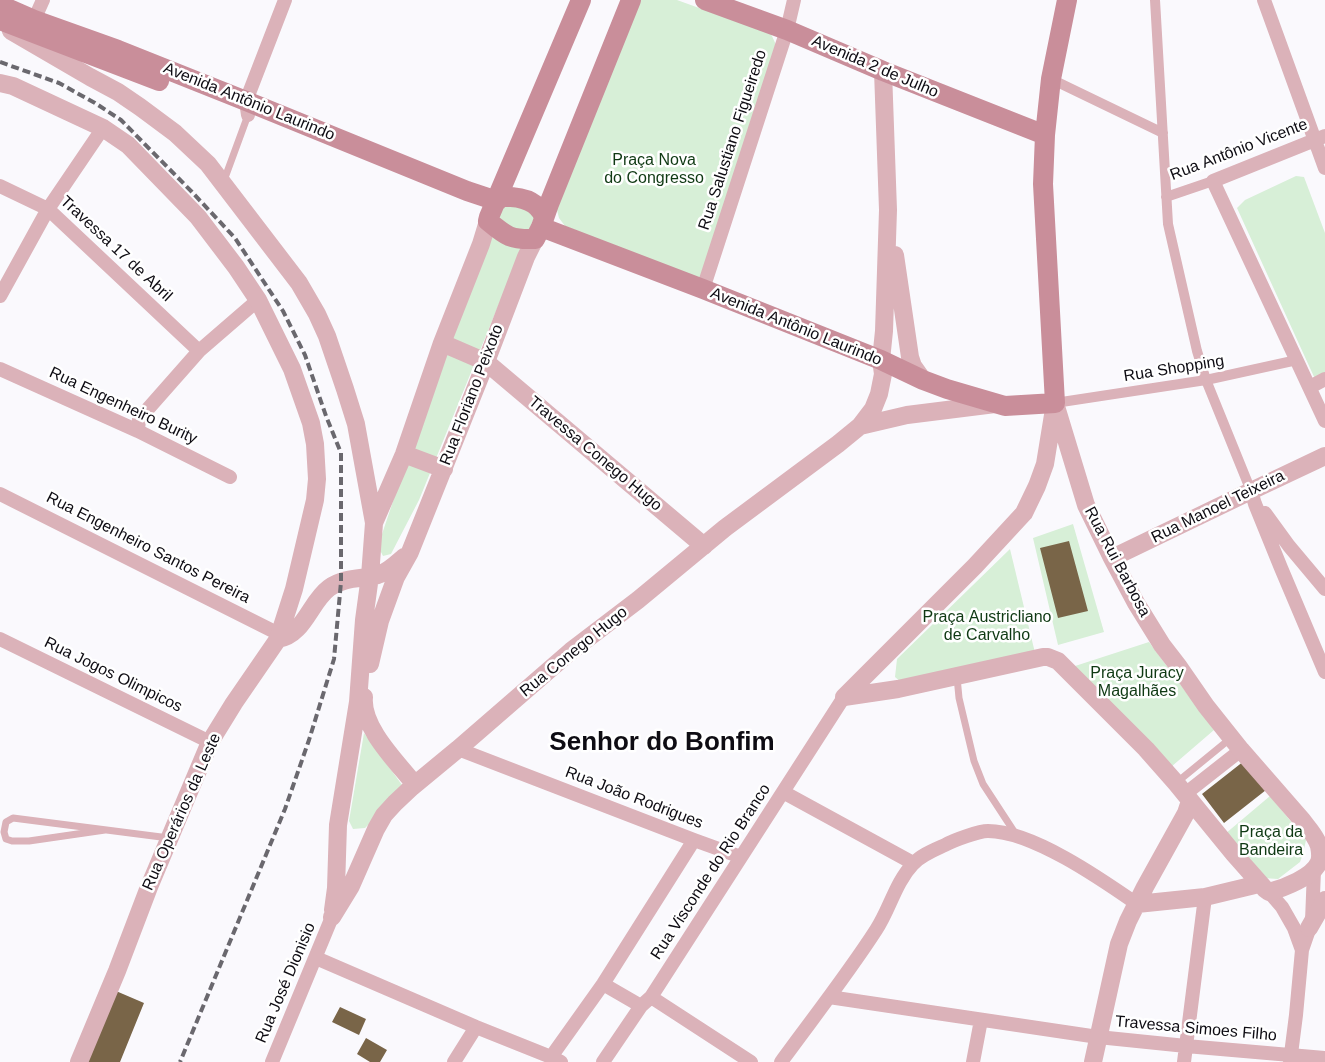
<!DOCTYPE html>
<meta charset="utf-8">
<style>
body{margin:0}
canvas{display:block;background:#faf9fd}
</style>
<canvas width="1325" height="1062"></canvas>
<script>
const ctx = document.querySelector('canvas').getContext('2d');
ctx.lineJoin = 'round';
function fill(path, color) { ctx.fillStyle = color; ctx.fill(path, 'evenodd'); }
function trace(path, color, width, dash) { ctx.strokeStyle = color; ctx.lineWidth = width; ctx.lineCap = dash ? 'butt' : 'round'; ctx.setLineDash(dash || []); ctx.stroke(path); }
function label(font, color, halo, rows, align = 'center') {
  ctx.font = font + ' Helvetica,sans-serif'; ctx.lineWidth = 5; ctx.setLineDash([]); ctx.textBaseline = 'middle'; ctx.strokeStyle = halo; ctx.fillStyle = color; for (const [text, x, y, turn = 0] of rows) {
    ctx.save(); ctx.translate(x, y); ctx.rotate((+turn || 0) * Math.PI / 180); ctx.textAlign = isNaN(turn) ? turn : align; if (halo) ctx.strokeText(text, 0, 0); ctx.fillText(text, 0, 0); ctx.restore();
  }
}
fill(new Path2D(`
 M638,0H677L771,34L777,47L702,281L565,226L559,218L555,202Z
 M1296,176L1304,177L1325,233V374L1315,379L1237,208L1245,200Z
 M501,201L536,213L419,500L391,554L383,556L378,546L422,415Z
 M1073,524L1104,632L1058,645L1033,538Z
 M1010,549L1036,657L903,684L895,677L897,659Z
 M1149,642L1214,730L1171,767L1072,667Z
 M364,733L405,789L365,828L353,829L349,821Z
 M1270,796L1306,840L1303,854L1300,862L1278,879L1263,878L1225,834Z`), '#d7efd7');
fill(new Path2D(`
 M1069,541L1088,611L1058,618L1040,548Z
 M1244,761L1266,790L1224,823L1202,794Z
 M116,991L144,1003L120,1062H87Z
 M340,1007L366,1019L359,1035L332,1022Z
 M366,1038L387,1050L380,1062H370L357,1054Z`), '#796548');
trace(new Path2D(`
 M221,179L226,175L248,115
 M957,677L959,698L974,761L983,784L1015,833
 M1176,783L1231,738
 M105,830L29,841H12L6,839L4,832L6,822L13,818L169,838`), '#dbb2b9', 7);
trace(new Path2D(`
 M1155,0L1168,224L1197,351L1206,380L1251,491
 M1051,79L1163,133
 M1166,197L1213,181
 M1055,403L1206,380L1297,360`), '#dbb2b9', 10);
trace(new Path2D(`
 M1264,0L1325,168
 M34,20L43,0
 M248,115L246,101L285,0
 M1325,136L1213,181L1325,421
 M0,186L48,209L199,351
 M703,289L787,30L794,0
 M0,296L48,209L103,128
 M0,369L138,431L230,477
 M1310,387L1325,379
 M138,431L139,419L199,351L258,300
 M1251,491L1255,504L1281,568L1325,672
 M0,494L279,634
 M1265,513L1289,546L1325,589
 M0,639L210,742
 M458,749L694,840L741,857
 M783,792L913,863
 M1185,794L1241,750
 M1269,892L1282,907L1294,928L1302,950
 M316,958L476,1027L551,1057L561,1062
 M603,984L641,1006
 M651,997L751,1062
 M829,997L1098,1037L1186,1046L1325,1058
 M551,1057L603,984L694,840
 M272,1062L332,917
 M454,1062L476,1027
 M603,1062L641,1006L651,997L844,697
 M781,1062C813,1018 847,975 876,930C890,909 895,883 913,864C921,855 934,850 945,845C954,840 979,831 988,831C1032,831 1101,879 1137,904
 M973,1062L981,1020
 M1184,1062L1205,897
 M1290,1062L1296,1015L1302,950L1312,921L1314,870`), '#dbb2b9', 14);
trace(new Path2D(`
 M11,31L90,77L118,92L140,107L175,133L208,164L299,283L317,314L327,336L345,389L356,424L374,523
 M0,83L13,86L103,128L128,145L198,217L236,267L258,300L292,369L311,423L315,444L317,479L315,500L294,589L278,639L234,703L210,742L149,887L117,971L79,1062
 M895,255L910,357L913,366L923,380
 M442,343L486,362L704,546
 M860,426L907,415L995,404
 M404,454L444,469
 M1112,558L1251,491L1325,456
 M278,639C304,635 310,602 329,588C344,577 362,579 378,575C388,572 396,564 404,557
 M370,664L380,621L396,577L410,552L486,362L526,257L535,239
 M364,697C361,726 395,760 412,781V787
 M844,697L898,689L1043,657H1048L1058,661L1146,749L1176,783L1234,854L1265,889L1269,892C1284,888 1313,877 1319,862C1321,857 1320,851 1319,846C1316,836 1308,828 1302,820L1241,750L1206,706L1179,667L1162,645L1136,603L1112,558L1086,505L1055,403
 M844,697L975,566L1024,513L1037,486L1045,464L1054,409
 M1137,904L1205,897L1259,884
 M333,910L336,888L338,825L358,702L364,620L370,576L374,523L404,454L442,343L481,244L488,221
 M332,917L351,886L376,829L384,815L395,803L412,787L458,749L571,651L638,600L725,528L838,444L860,426L873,409L879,394L883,374L881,360L884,331L888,210L883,71
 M1309,928L1325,900
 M1093,1062L1119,944L1128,921L1145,887L1186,813L1190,801`), '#dbb2b9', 18);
trace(new Path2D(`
 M581,0L489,217L488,221C506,236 510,240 535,239L541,227L549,204L631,0
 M705,0L787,30L883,71L1045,135
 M0,5L34,20L118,50L246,101L467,191L497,201
 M0,20L159,81
 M498,197C516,196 537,198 544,217
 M541,227L703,289L881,360L923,380L947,389L1005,406L1055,403L1043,184L1045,135L1051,79L1067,0`), '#c98e9a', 20);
trace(new Path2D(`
 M0,62L59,83L95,103L121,120L192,192L235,238L283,311L305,355L326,416L341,453V582L334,659L309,740L285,809L180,1062`), '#6a686e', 4, [8, 4]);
label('16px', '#0e0c13', '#fff', [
 ["Avenida 2 de Julho",875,67,23],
 ["Avenida Antônio Laurindo",249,102,22],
 ["Rua Salustiano Figueiredo",733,140,-72],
 ["Rua Antônio Vicente",1239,150,-21],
 ["Travessa 17 de Abril",116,249,43],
 ["Avenida Antônio Laurindo",796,327,22],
 ["Rua Shopping",1174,369,-9],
 ["Rua Floriano Peixoto",472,395,-69],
 ["Rua Engenheiro Burity",123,406,25],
 ["Travessa Conego Hugo",595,454,40],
 ["Rua Manoel Teixeira",1218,507,-26],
 ["Rua Engenheiro Santos Pereira",148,548,27],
 ["Rua Rui Barbosa",1117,562,62],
 ["Rua Conego Hugo",574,652,-39],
 ["Rua Jogos Olimpicos",113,675,26],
 ["Rua João Rodrigues",634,798,21],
 ["Rua Operários da Leste",182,812,-66],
 ["Rua Visconde do Rio Branco",711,872,-57],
 ["Rua José Dionisio",286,983,-67],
 ["Travessa Simoes Filho",1196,1029,5]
]);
label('16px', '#0f3913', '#fff', [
 ["Praça Nova",654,161],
 ["do Congresso",654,179],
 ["Praça Austricliano",987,618],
 ["de Carvalho",987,636],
 ["Praça Juracy",1137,674],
 ["Magalhães",1137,692],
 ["Praça da",1271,833],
 ["Bandeira",1271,851]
]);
label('bold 26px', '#0e0c13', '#fff', [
 ["Senhor do Bonfim",662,743]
]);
</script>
